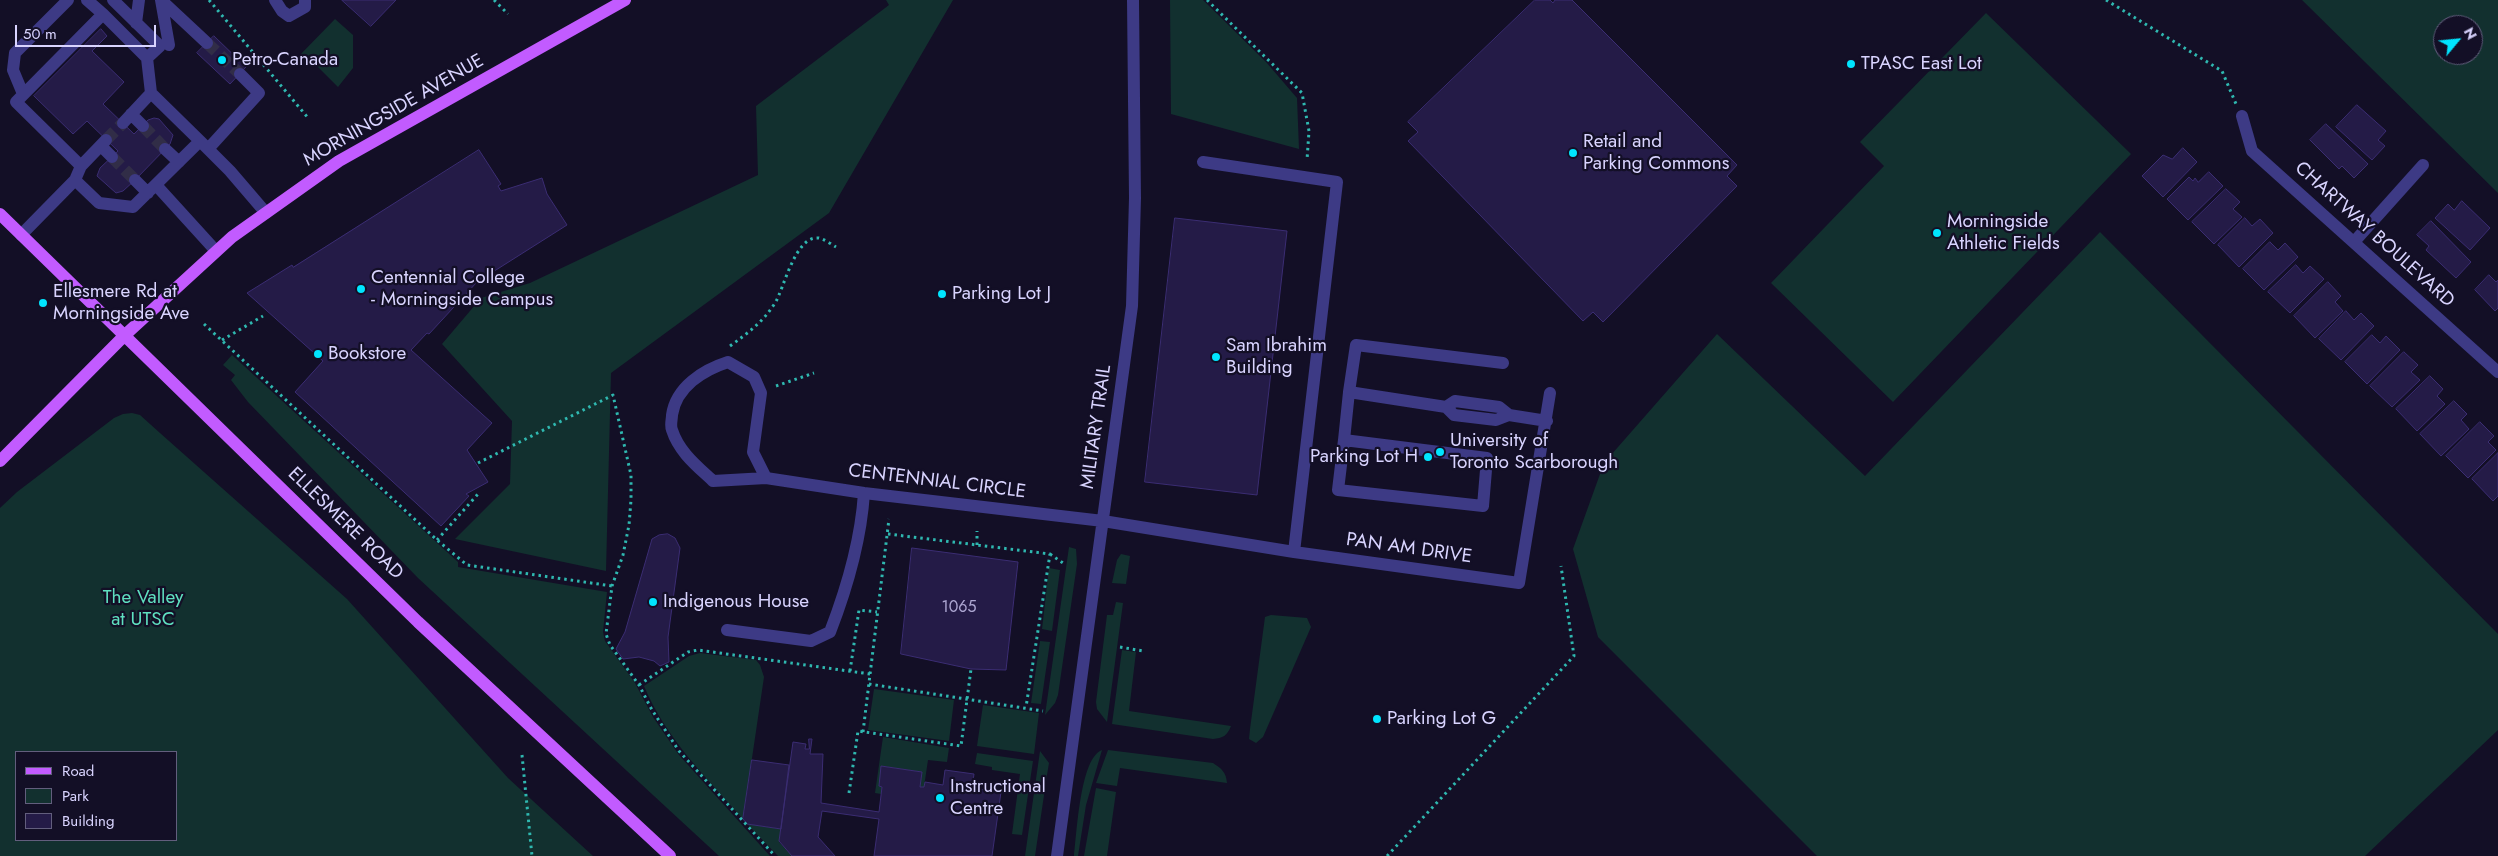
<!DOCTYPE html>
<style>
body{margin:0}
#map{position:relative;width:2498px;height:856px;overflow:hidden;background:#130f26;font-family:Jost,sans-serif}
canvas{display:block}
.legend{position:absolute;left:15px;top:751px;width:162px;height:90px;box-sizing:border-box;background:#130f26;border:1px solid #625e7d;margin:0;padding:6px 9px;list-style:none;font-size:15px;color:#d9d4ff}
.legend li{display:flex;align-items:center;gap:10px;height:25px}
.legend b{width:25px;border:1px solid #625e7d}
.north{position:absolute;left:2433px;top:15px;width:50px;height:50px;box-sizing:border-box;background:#130f26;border:1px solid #625e7d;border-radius:50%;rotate:62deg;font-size:14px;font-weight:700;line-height:20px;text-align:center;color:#d9d4ff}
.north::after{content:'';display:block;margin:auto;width:18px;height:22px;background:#00e5ff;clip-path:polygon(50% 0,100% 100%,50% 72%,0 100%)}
.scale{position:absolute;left:15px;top:25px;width:141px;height:22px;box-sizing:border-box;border:2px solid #d9d4ff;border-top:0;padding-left:6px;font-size:15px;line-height:18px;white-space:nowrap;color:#d9d4ff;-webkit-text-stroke:4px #130f26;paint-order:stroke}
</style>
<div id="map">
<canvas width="2498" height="856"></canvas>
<ul class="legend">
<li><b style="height:6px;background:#c25bff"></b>Road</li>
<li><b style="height:14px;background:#12302f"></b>Park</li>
<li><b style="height:14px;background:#241b47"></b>Building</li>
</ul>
<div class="north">N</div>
<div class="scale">50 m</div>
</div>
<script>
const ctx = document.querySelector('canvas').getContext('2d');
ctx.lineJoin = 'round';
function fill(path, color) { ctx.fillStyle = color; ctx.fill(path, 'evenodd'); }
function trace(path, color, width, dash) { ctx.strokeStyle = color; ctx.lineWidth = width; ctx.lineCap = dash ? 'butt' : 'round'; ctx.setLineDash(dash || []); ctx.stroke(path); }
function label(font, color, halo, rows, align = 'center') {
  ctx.font = font + ' Jost,sans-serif'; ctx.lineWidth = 4.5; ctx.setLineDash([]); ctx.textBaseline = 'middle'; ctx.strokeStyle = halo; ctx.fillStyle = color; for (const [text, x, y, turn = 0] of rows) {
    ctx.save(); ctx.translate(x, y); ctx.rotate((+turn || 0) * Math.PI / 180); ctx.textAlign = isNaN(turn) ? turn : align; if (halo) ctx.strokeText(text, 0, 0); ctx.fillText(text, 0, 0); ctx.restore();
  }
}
fill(new Path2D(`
 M886,0H953L829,213L611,373L606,571L455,539L510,484L512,421L442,344L481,298L530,283L758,175L756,106L889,5Z
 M1170,0H1203L1266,62L1297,98L1299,149L1171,114Z
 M2302,0H2498V193ZM2443,25H2473V55H2443Z
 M1986,13L2131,154L1893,402L1771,283L1884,166L1860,142Z
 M335,19L353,35V68L338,87L313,62L309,66L298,57Z
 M2100,232L2498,634V730L2365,856H1817L1598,637L1573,549L1604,463L1717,334L1865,476Z
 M232,355L458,562V567L607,592L603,632L605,641L635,683L653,717L679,755L770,856H719L418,578L248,402L231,380L235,375L223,365Z
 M132,413L140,415L160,433L347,599L508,778L593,856H0V508L17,492L114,418L123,414ZM16,752H176V840H16Z
 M1069,547L1076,549L1077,564L1058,695L1055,703L1045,715Z
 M1121,554L1130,556L1126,584L1112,583L1117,560Z
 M1049,568L1060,570L1052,631L1042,629Z
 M1116,602L1123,603L1107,722L1097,709L1096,702L1107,615H1113Z
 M1271,615L1307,618L1311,627L1263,737L1256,743L1249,739L1250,729L1265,617Z
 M1040,641L1050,642L1041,704L1031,703Z
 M1122,650L1136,652L1129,711L1231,726C1227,736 1223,738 1213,739L1112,724Z
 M700,653L756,660L760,665L764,677L743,819C706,777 666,739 644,686L689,656Z
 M874,689L954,700L949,741L868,730Z
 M983,705L1039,713L1034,754L977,746Z
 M883,737L949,748L947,762L928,760L924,787H920L922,772L882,766L879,786L882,787L881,794L875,793Z
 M1102,750L1086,805L1078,856H1074C1077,833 1080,758 1102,750Z
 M1108,750L1213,763C1222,769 1226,772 1227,783L1120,768L1117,786L1096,783Z
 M1040,751L1049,763L1047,775L1035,856H1025Z
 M977,753L1033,761L1022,835L1012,834L1020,774L992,770V767L975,764Z
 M1096,788L1116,792L1107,856H1084Z
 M747,824L781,829L779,842L792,856H778Z`), '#12302f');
const building = new Path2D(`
 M342,0H396L371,26Z
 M1535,0H1550L1553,3L1555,0H1572L1737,165L1727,176L1737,186L1603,322L1593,312L1583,321L1408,141L1418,132L1408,122Z
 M101,29L107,36L92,51L124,82L103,104L134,134L148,120L154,118L159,119L173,135L170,144L135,180L123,191L116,193L97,176L100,168L118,151L87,121L73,134L34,96Z
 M214,36L246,67L230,84L197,53Z
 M2357,105L2386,131L2378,140L2385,146L2372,160L2336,127Z
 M2326,124L2368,164L2354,178L2342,166L2339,169L2310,140Z
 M2183,148L2197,162L2163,197L2142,176L2163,155L2172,159Z
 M479,150L501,184L498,186L501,191L542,178L547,194L567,225L477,282L429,334L427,333L411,350L492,423L467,450L488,482L466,494L469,496L441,526L295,392L323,361L247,293L292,265L293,267Z
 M2209,172L2223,186L2188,220L2167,199L2189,177L2193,181L2195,178L2198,182Z
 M2226,189L2240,202L2233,209L2242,217L2214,244L2192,222Z
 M2462,201L2490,228L2470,250L2435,218L2448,204L2454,210Z
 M1175,218L1287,231L1257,495L1145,482Z
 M2245,218L2252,226L2260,219L2273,233L2239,267L2218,245Z
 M2431,221L2471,262L2456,278L2426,250L2429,246L2417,235Z
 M2270,242L2278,250L2285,243L2298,257L2264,290L2243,269Z
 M2296,265L2303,273L2310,266L2324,279L2290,313L2268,292Z
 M2489,275L2496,282L2498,280V308L2495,311L2475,290Z
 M2328,282L2341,296L2335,302L2343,311L2315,338L2294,316Z
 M2346,311L2354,320L2361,313L2374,326L2341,360L2319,339Z
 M2372,335L2380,343L2386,336L2400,350L2367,384L2345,362Z
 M2404,352L2418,365L2411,372L2420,380L2392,407L2370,386Z
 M2430,376L2443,389L2437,396L2445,404L2417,431L2396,409Z
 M2454,401L2467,414L2461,420L2469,429L2441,456L2420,434Z
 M2480,422L2494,436L2488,442L2496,450L2468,478L2446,456Z
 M2498,453V496L2493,501L2472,479Z
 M668,534L675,538L680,548L668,637L669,662L660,666L654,661L639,657L623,659L616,649L625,632L652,539L659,535Z
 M912,548L1018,562L1006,670L971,669L901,654Z
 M809,739H812L810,754H823L821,803L879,812L882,787L879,786L881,766L922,772L920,787H924L925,782L943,785L945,770L974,774L972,788L1001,792L992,856H874L879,819L822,811L818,837L835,856H792L779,841L793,742L806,744L805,749H809Z
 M752,760L789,765L781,829L747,824L743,819Z`);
fill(building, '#241b47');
trace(building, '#3b2d73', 1);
trace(new Path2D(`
 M207,43L240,74
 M143,126L165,149
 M106,140L123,123
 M112,157L135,180`), '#312d47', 12, [12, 6]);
trace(new Path2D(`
 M209,0L309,119
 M494,0L508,14
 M1207,0L1302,93L1309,131L1307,160
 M2106,0L2222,71L2236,104
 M204,324L437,540L467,565L612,586
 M222,340L263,316
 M730,346C748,333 763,322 775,303C784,289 795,235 819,238C824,239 831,244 836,247
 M776,386L814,373
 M478,463L613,395L631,475V500L629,525L623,555L612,586L606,634L610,645L639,685L652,710L679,751L775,856
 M888,534L1050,554L1026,707
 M437,540L478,494
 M977,545V531
 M1050,554L1063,563
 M1120,647L1143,651
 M850,671L859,610L877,612
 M869,684L1043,711
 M639,685L688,652L698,650L870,674
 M863,732L889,519
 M522,755L532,856
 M849,793L858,731L961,746L971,669
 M1387,856L1574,656L1561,566`), '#2fb8b0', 3, [2.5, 4]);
trace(new Path2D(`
 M87,0L103,14
 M113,0L160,46L147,58
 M161,0L207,43
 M161,0L169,45
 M275,0L282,11L289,16L305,7V0
 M136,23L139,0
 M23,94L13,70L15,53L68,0
 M131,114L143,126
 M2242,116L2252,151L2498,372
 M123,123L151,93
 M101,146L112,157
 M165,149L179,162
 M208,149L259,93L240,74
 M1203,162L1337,182L1294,552
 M81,166L106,140
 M75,180L81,166L16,102L103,14L147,58L151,93L200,141
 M135,180L148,193
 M156,185L216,251
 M21,235L75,180L99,203L133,207L200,141L230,171L266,213
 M2354,242L2423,165
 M1446,407L1349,392L1356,345L1503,363
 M1509,415L1496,420L1454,415L1446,407L1455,401L1499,407L1509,415L1547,421
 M1344,440L1338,490L1483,506L1487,458L1344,440L1349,392
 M766,478L753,452L761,393L754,377L728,362C703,370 676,387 672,415C672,420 670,425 672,430C679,452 697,466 713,481L766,478L864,493L1103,521L1294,552L1519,583L1550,393
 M727,630L811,641L830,632C847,588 861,539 864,493
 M1057,856L1132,306L1135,198L1133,0`), '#3d3a85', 12);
trace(new Path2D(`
 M0,214L418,622L670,856
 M0,461L125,335L232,237L339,161L625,0`), '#c25bff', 12);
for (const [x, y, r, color] of [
 [222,60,5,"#00e5ff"],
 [1851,64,5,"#00e5ff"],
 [1573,153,5,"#00e5ff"],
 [1937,233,5,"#00e5ff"],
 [361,289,5,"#00e5ff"],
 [942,294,5,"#00e5ff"],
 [43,303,5,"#00e5ff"],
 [318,354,5,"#00e5ff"],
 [1216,357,5,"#00e5ff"],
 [1440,452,5,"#00e5ff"],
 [1428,457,5,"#00e5ff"],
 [653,602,5,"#00e5ff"],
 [1377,719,5,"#00e5ff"],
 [940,798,5,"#00e5ff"]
]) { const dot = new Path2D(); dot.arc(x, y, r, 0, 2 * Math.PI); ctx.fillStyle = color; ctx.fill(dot); trace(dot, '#130f26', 2); }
label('16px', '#aca6d1', null, [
 ["1065",959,608]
]);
label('19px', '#d9d4ff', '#130f26', [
 ["Petro-Canada",232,60],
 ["TPASC East Lot",1861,64],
 ["Retail and",1583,142],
 ["Parking Commons",1583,164],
 ["Morningside",1947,222],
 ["Athletic Fields",1947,244],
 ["Centennial College",371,278],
 ["- Morningside Campus",371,300],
 ["Ellesmere Rd at",53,292],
 ["Morningside Ave",53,314],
 ["Parking Lot J",952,294],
 ["Sam Ibrahim",1226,346],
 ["Building",1226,368],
 ["Bookstore",328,354],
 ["University of",1450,441],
 ["Toronto Scarborough",1450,463],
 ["Parking Lot H",1418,457,"right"],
 ["Indigenous House",663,602],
 ["Parking Lot G",1387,719],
 ["Instructional",950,787],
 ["Centre",950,809]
], 'left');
label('19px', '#d9d4ff', '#130f26', [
 ["MORNINGSIDE AVENUE",394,111,-30],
 ["CHARTWAY BOULEVARD",2374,235,42],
 ["MILITARY TRAIL",1097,427,-82],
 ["CENTENNIAL CIRCLE",937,482,7],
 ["ELLESMERE ROAD",345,524,44],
 ["PAN AM DRIVE",1409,549,8]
]);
label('19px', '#5fe0c0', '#130f26', [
 ["The Valley",143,598],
 ["at UTSC",143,620]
]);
</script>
